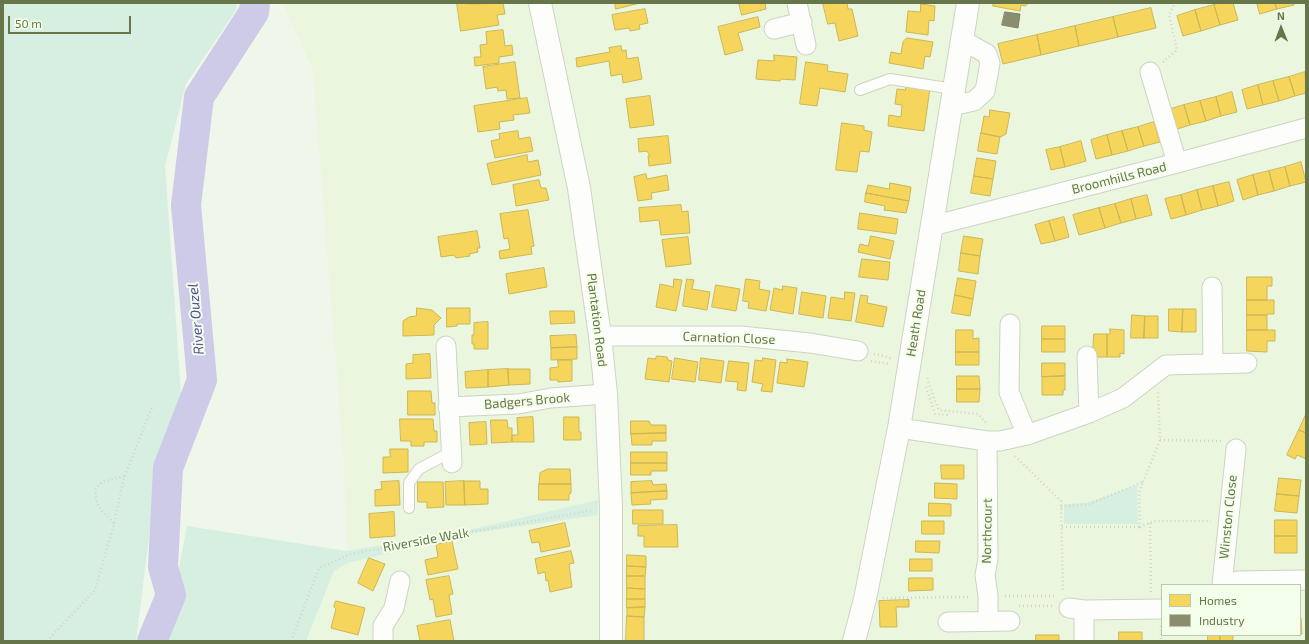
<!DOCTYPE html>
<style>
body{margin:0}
#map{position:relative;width:1309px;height:644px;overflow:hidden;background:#eff6ea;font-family:"Exo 2",sans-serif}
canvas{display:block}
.frame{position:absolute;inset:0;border:4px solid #67754a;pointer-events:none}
.legend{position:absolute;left:1161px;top:584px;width:140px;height:52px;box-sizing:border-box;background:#f3ffea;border:1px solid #bbc8aa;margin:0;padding:5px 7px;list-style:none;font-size:12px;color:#67754a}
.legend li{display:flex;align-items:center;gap:8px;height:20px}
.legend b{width:20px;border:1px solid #bbc8aa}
.north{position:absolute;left:1261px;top:8px;width:40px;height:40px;-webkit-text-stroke:3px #f3ffea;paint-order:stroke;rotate:359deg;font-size:11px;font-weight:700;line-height:16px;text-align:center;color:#67754a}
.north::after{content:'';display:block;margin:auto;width:14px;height:18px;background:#67754a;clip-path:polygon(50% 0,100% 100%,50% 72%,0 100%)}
.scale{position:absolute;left:8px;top:16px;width:123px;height:18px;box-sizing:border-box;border:2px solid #67754a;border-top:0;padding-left:5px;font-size:12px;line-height:14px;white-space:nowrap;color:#67754a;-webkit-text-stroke:3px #f3ffea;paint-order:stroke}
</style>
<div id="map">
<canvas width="1309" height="644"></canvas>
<div class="frame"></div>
<ul class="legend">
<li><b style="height:11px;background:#f6d55c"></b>Homes</li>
<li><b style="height:11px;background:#8c8c6e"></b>Industry</li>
</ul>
<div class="north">N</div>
<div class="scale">50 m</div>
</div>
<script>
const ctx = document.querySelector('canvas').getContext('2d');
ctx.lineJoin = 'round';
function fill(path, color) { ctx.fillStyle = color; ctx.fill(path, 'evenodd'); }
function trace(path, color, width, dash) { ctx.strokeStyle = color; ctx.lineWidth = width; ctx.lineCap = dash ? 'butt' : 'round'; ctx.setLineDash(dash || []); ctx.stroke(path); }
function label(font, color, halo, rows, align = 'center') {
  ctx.font = font + ' "Exo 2",sans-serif'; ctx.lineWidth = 4; ctx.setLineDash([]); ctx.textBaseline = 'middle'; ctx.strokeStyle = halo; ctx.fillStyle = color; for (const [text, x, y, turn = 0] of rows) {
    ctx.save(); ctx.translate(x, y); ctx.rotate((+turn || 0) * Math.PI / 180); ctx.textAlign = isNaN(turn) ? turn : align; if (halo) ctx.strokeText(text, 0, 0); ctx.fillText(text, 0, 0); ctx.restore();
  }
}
fill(new Path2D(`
 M283,3H1306V641H307L334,571L348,563L473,533L598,515V500L473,529L347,551L344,461L313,70ZM1162,585H1300V635H1162Z`), '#eaf6de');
fill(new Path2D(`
 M3,3H237L236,10L186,84L165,166L181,393L158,466L136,641H3Z
 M1137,485L1138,524H1064V504L1087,503Z
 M598,500V515L473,533L348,563L334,571L306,641H165L187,526L347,551L473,529Z`), '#d6efe1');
const homes = new Path2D(`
 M457,3L472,4L503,3L505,14L497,15L499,25L461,31Z
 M615,3H640L616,9Z
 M739,3H765L766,9L742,15Z
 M823,3H847L848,9H852L858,36L839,41L835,23L828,24Z
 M994,3H1029L1025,6L1021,5L1020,11L993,6Z
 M1220,3H1233L1238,20L1220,25L1214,5Z
 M1257,3H1275L1277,9L1260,14Z
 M1275,3H1294V5L1277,9Z
 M921,4L935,6L934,21L929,20L928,35L906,32L908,11L920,12Z
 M1214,5L1220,25L1201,31L1195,10Z
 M1151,8L1156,28L1118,37L1113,17Z
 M645,9L648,23L639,25L640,29L630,31L629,28L615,30L612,15Z
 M1195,10L1201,31L1183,36L1177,16Z
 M758,17L760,27L738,33L743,50L725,55L718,27Z
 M1113,17L1118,37L1079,46L1075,26Z
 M1075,26L1079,46L1041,55L1037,35Z
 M503,30L505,46L512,45L513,55L499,57V63L475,66L474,57H481L480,45L487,44L486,32Z
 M1037,35L1041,55L1003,64L998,44Z
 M907,38L933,42L930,57L925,56L923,69L889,63L891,52L901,54L903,42Z
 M621,46L622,51L626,50L627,59L638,57L642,79L623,83L622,74L611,76L609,61L577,67L576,58L610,52L609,48Z
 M774,55L797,57L795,80L781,79L780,81L756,79L758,60L774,61Z
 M515,62L520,98L507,99L506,90L498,91L497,87L486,89L483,67Z
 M806,62L828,65L827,71L848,74L845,92L820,88L817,106L800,104Z
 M1305,72L1306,93L1295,96L1289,77Z
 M1289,77L1295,96L1279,101L1273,81Z
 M1273,81L1279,101L1263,105L1258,85Z
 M906,85L930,88L924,131L888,126L889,115L901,117L902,105L895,104L897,89L905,90Z
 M1258,85L1263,105L1247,109L1242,90Z
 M1232,92L1237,112L1221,116L1216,97Z
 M650,96L654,125L630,128L626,99Z
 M1216,97L1221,116L1206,121L1200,101Z
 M527,98L530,113L513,115L514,120L499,122L500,129L478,132L474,106Z
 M1200,101L1206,121L1190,125L1184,105Z
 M1184,105L1190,125L1174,130L1168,110Z
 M990,110L1010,113L1006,134L1000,137L981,133L984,116L989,117Z
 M1154,122L1160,142L1144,146L1138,127Z
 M842,123L864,126V130L872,132L869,152L860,151L857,172L836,170Z
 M1138,127L1144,146L1128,151L1122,131Z
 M518,131L519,139L530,137L533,151L495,158L491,141L500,139L499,134Z
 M1122,131L1128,151L1112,155L1107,135Z
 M981,133L1000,137L997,154L978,151Z
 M1107,135L1112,155L1096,159L1091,140Z
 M668,136L671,163L649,166L648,156H650L647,151L639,152L638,139Z
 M1081,141L1086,161L1065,167L1060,147Z
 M1060,147L1065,167L1051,170L1046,150Z
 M527,155L528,162L538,160L541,175L492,185L487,164Z
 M977,158L996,161L993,179L974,176Z
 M1301,162L1306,182L1290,186L1285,167Z
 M1285,167L1290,186L1274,191L1269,171Z
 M1269,171L1274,191L1258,195L1253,175Z
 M646,174L647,179L667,175L669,190L651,193L652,199L638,201L634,177Z
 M1253,175L1258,195L1243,200L1237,180Z
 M974,176L993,179L990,196L971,193Z
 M539,180L541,188H546L549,200L516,206L513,185Z
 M1229,182L1234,201L1218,206L1213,186Z
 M890,183L911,187L909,201L866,193L868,185L889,189Z
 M1213,186L1218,206L1202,210L1197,190Z
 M1197,190L1202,210L1186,215L1181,195Z
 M866,193L909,201L906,213L884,210L885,206L865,202Z
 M1147,195L1152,215L1136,219L1131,199Z
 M1181,195L1186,215L1171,219L1165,199Z
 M1131,199L1136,219L1121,223L1115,204Z
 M1115,204L1121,223L1105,228L1099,208Z
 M681,205L682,212L688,211L690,233L661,235L659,220L640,222L639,208Z
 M1099,208L1105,228L1079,235L1073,215Z
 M528,210L534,246L531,247L532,254L500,259L499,251L510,249L508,238L504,239L500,214Z
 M860,213L898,219L896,234L858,229Z
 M1064,217L1069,237L1055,241L1049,221Z
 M1049,221L1055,241L1041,244L1035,225Z
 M477,231L480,248H477L478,252L469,254L470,256L456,258L454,255L441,257L438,237Z
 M871,236L894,241L890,259L858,252L860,244L868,246Z
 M964,236L983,239L980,256L961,253Z
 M688,237L691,264L666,267L662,240Z
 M961,253L980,256L978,274L959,271Z
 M862,259L890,262L888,280L859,277Z
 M544,268L547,287L509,294L506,274Z
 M1247,277H1272V286H1267V300H1247Z
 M958,278L976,281L973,299L955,295Z
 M674,279L682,280L676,311L656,307L660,284L673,287Z
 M687,279L694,280L692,289L710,292L707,310L683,306Z
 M746,279L760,281L759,289L770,291L766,311L748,308L749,302L743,301Z
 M716,285L740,289L736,311L712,307Z
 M783,286L797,288L793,314L770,310L774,288L782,290Z
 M802,292L826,296L823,318L799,314Z
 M845,292L855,293L851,321L828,318L831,297L844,299Z
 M861,295L868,296L867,303L887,307L883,327L856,322Z
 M955,295L973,299L970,316L952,313Z
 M1247,300H1274V314H1267V315H1247Z
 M417,308L432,310L441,318L434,325V335L403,336V321L409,317L416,316Z
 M447,308H470V324H457V326L447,327Z
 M1169,309H1183L1182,332L1169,331Z
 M1183,309H1196V332H1182Z
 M550,311H574L575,323L551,324Z
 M1132,315L1145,316L1144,338H1131Z
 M1247,315H1267V330H1247Z
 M1145,316H1158V338H1144Z
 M488,322V349H474V344H472V335H474V323Z
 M1042,326H1065V339H1042Z
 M1110,329L1124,330V354L1120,353V357H1107V334H1110Z
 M956,330H973V339L979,338V352H956Z
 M1247,330H1275V341H1267V352L1247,351Z
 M1094,334H1107V357H1093Z
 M576,335L577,347L551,348L550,336Z
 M1042,339H1065V352H1042Z
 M577,347V359L551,360V348Z
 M956,352H979V365H956Z
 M430,354L431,378L406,379V364L413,363V355Z
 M657,356L667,357L668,360L672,361L669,382L645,379L648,358L655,359Z
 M675,358L698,362L695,382L672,379Z
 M701,358L724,361L721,383L699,380Z
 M763,358L776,360L772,392L761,391L763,384L752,382L755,360L762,361Z
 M787,359L808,362L804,387L777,383L780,362L787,363Z
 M558,360H572V381L558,382V380H550V368L558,367Z
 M729,361L749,363L746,391L737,390L738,382L726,381Z
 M1042,363H1065V376L1042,377Z
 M508,369H530V384L509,385Z
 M508,369L509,385L488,387V370Z
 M488,370V387L466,388L465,372Z
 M957,376H979L980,389H957Z
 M1065,376V390H1063V395H1042V377Z
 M957,389H980L979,402H957Z
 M408,391H431L432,403H435V415H408Z
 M1306,414V433L1299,430Z
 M533,417L534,442H512V435H518L517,418Z
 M564,417H579V432H581V440H564Z
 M400,419H433L434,431H437V442H424V446H411V441H401Z
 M491,420H507L508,428H512V442L492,443Z
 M631,421H649L651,425H666V433L631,434Z
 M486,422L487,444L470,445L469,423Z
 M1299,430L1306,433V459L1297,455L1295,459L1287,455Z
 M666,433V441H652V445H632L631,434Z
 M390,449H408V472L383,473V457H390Z
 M631,452H667V463H631Z
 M631,463H667V471H651V475H631Z
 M941,465H964V479H942Z
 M548,469H570L571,484H539L540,473Z
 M1279,478L1301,480L1299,496L1277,494Z
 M399,481L400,505L375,506V490L382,489L381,482Z
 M464,481L465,505H446L445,482Z
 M464,481H480V489H488V504L465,505Z
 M652,481L653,485L666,484L667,491L631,493V482Z
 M418,482H443L444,507L427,508V502H418Z
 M935,483L957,484V499L935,498Z
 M539,484H571V493L569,494V500H539Z
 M667,491V499L650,500L651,504L632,505L631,493Z
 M1277,494L1299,496L1297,513L1275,511Z
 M929,503L951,504V516H929Z
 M633,510H663V524H633Z
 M394,512L395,536L370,538L369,514Z
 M1275,520H1297V536H1275Z
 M922,521H944V534H922Z
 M565,523L570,546L541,552L539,542L532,543L529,531Z
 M677,525L678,547H644V536H638V526Z
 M1275,536H1297V553H1275Z
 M452,541L458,569L428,575L425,560L438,557L436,545Z
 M916,541H940L939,553L916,552Z
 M571,551L574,563L569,564L572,587L550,592L548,580L546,581L545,572L538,574L535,559Z
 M627,555L646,556V567L627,566Z
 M369,558L385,564L373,591L358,583Z
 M910,559H932V571H910Z
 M627,566L646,567L645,576H627Z
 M449,576L453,594L449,595L452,614L436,617L433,599L430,600L426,580Z
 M627,576H645V589L627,588Z
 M909,578H933V590L909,591Z
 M627,588L645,589V599H627Z
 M627,599H645V607L627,608Z
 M909,600V607H896L897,627H880L879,601Z
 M336,601L365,608L358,635L331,628L336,609L334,607Z
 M645,607L644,617L627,616V608Z
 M627,616L644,617V641H626Z
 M1300,618H1301L1302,634L1300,635Z
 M450,620L454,641H420L417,626Z
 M1119,632H1142V641H1119Z
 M1036,635H1059V641H1036Z
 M1208,635H1220V641H1208Z
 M1220,635H1233V641H1220Z`);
fill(homes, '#f6d55c');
trace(homes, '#cbb857', 1);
const industry = new Path2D(`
 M1005,12L1020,14L1018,28L1002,25Z`);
fill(industry, '#8c8c6e');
trace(industry, '#818563', 1);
trace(new Path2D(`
 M152,641L171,595L163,567L168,468L202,380L186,205L199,97L254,12L255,3`), '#cdcbe7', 30);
const lane = new Path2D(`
 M860,90L890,79L954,89
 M409,508V483L419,469L451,452`);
const street = new Path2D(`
 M797,3L806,45
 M774,29L802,22
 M1150,72L1177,163
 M951,106L974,101L985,91L990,63L987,54L962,40
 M932,226L1177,163L1306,128
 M1212,287L1213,363
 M1010,324L1009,392L1027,435
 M600,336H740L810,343L858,351
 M446,346L452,463
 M1087,356L1089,413
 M448,407L518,404L551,398L606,394
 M899,428L987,441H1000L1027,435L1089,413L1123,398L1166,365L1247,363
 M987,441L988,559L985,575L988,596V621
 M1222,585L1236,449
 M1223,585L1238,581L1306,580
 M1069,608L1084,610L1162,609
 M1084,610V641
 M948,622L1010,621
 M383,641V626L394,608L400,581`);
const secondary = new Path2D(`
 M540,3L579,188L600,336L606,394L611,506V641
 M854,641L865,599L899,428L968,3`);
trace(lane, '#ccd4c2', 12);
trace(street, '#ccd4c2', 21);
trace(secondary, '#cdd5c3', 24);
trace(new Path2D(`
 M1163,62L1177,50L1169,15L1175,3
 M874,354L884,356L892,359
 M871,361L890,364
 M927,378L935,401L939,410L978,414L987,424
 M926,387L935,414L947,415L948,417
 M1160,440L1221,441
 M1015,456L1061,501L1063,592
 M1143,482L1160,440L1158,392
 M1061,507L1089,504L1143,482L1139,493L1140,527L1154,521H1211
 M114,523C102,510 96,509 95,490L102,482L125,476
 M1150,523L1151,592
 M1062,527H1140
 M1005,596H1056
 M883,598L970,597
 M1019,606H1052
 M1161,626V641
 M47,641L95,590L114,524L124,478L152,407
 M291,641L319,568L351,554L593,510`), '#d0d6c8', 2.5, [1, 3]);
trace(lane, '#fdfefc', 10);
trace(street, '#fdfefc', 19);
trace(secondary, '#fdfefc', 22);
label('13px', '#67754a', '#f3ffea', [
 ["Broomhills Road",1119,178,-14],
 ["Plantation Road",597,320,83],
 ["Heath Road",916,323,-81],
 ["Carnation Close",729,338,2],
 ["Badgers Brook",527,401,-5],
 ["Winston Close",1228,517,-84],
 ["Northcourt",987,531,-89],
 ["Riverside Walk",426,540,-10]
]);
label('italic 14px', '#574c9d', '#f3ffea', [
 ["River Ouzel",196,319,-95]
]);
</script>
